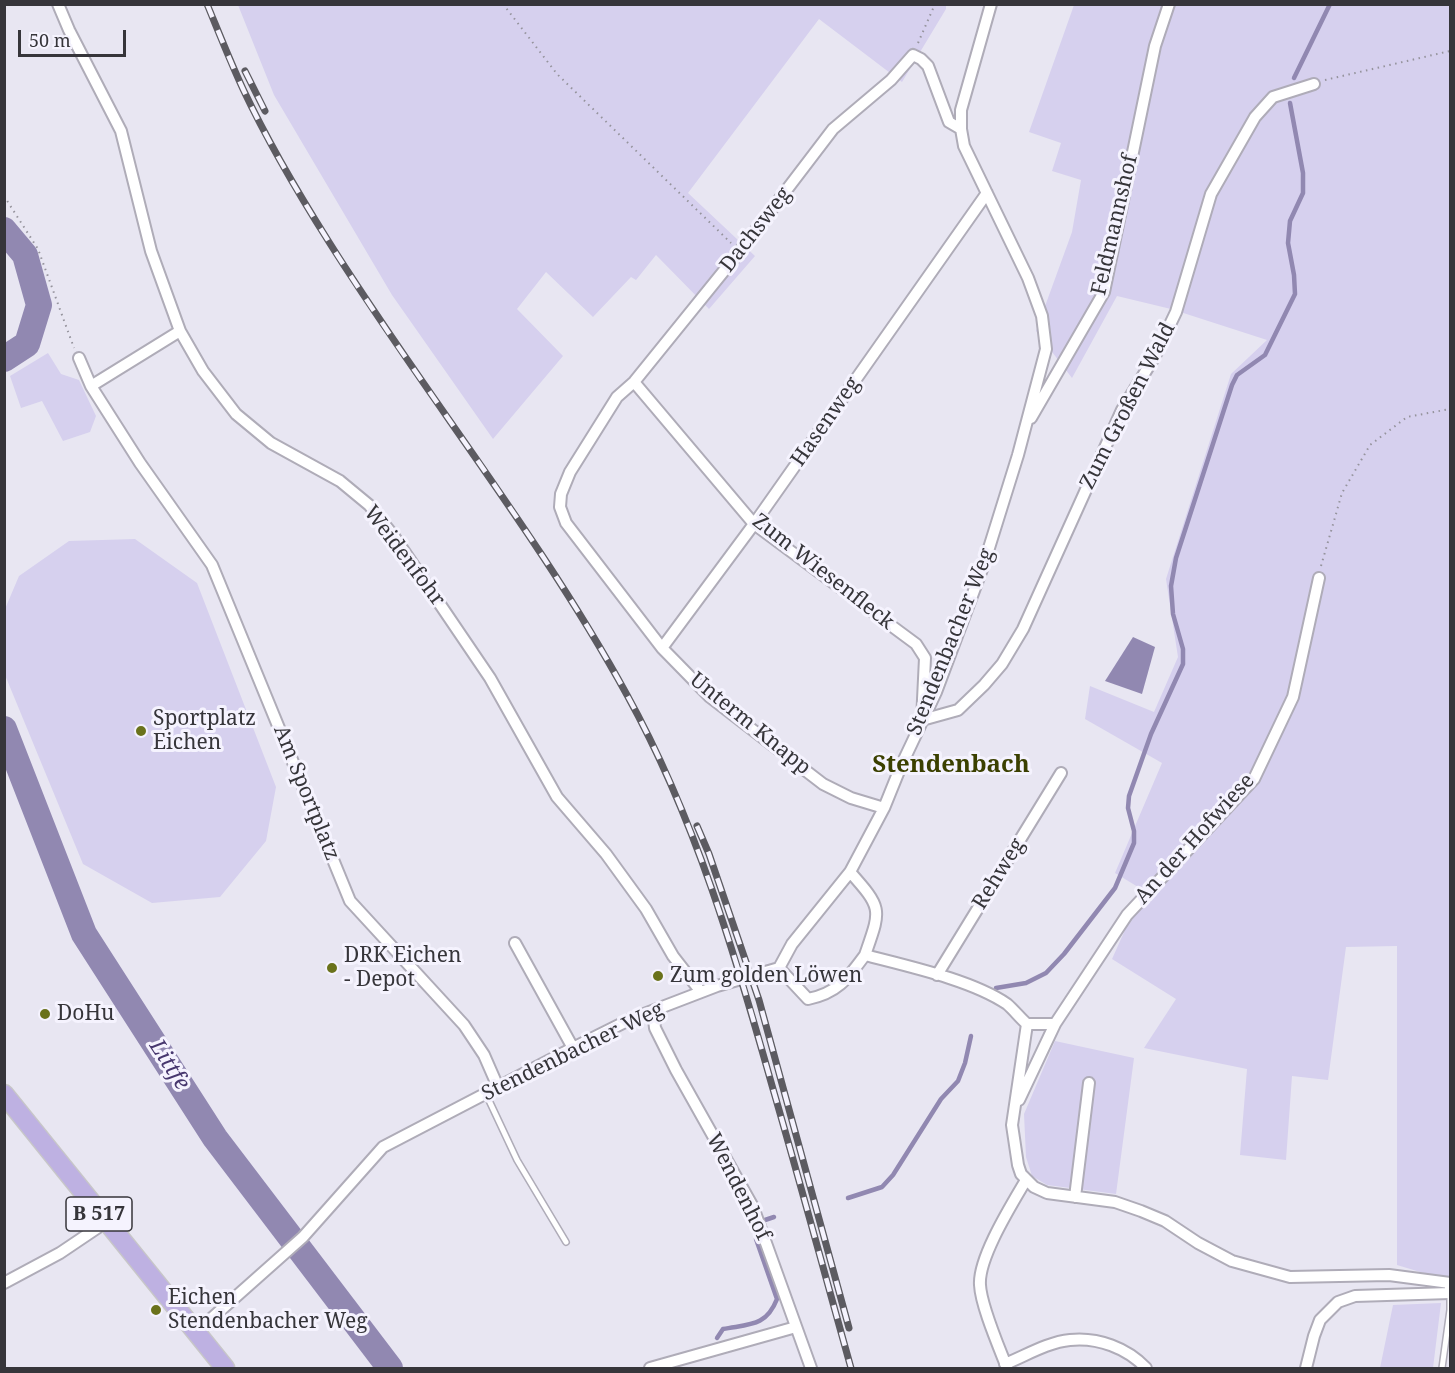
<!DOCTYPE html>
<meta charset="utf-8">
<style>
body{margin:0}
#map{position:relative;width:1455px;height:1373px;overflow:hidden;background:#e8e6f2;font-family:"Noto Serif",serif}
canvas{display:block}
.frame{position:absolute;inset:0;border:6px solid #36353a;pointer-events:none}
.scale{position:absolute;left:18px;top:30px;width:108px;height:27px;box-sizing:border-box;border:3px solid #36353a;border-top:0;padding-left:8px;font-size:18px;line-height:21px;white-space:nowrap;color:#36353a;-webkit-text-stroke:4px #f5f3fe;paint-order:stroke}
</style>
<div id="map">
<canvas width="1455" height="1373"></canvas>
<div class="frame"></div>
<div class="scale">50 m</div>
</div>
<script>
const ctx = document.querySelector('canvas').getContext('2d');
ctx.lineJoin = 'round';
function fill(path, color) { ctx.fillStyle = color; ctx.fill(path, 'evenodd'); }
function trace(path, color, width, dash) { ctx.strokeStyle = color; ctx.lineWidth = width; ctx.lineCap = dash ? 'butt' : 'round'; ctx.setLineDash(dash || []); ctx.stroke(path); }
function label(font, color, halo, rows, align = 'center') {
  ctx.font = font + ' "Noto Serif",serif'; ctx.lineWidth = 6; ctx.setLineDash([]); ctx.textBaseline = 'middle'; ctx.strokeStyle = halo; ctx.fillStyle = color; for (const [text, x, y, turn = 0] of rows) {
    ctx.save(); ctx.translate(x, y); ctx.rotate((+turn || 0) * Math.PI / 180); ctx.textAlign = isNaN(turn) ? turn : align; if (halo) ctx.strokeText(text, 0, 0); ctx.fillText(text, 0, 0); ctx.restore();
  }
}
fill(new Path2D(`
 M238,5H946V9L902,82L819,19L688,193L755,256L709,309L656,255L636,280L631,277L593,317L546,272L517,309L563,356L493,439L392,295L274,95Z
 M1074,5H1450V1281L1397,1265V946L1346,947L1328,1080L1292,1076L1286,1160L1240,1155L1247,1069L1144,1048L1176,999L1112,959L1143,890L1115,873L1162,763L1085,719L1090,686L1154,712L1178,657L1166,579L1231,374L1267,340L1171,309L1117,296L1072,378L1036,331L1072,232L1081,180L1052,171L1061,143L1029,132Z
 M48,353L61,374L79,380L96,416L90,432L63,441L42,401L21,408L10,376Z
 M135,539L197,583L276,787L266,841L220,897L152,903L83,864L5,675V609L19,576L69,541Z
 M1055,1041L1134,1058L1116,1194L1047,1185L1032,1176L1026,1157L1024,1114Z
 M1441,1303L1433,1368H1380L1393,1305Z`), '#d6d0ee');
fill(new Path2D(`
 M1133,637L1155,647L1142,694L1105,681Z`), '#9188b1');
trace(new Path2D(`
 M1294,78L1330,4
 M996,988L1026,983L1046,973L1064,954L1115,888L1134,843V831L1128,808L1129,796L1151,734L1183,664V649L1173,614L1171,586L1176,558L1232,385L1237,375L1265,355L1295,294L1294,275L1288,243L1290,221L1303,193V173L1290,103
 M848,1198L882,1187L893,1175L941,1099L958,1081L965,1063L971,1036
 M765,1220L774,1217
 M717,1338L723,1329C749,1324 766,1327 777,1299L756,1239`), '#9188b1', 4.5);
trace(new Path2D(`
 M4,230L25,255L39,305L27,344L4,359
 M4,729L84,934L215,1138L390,1368`), '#9188b1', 26);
const lane = new Path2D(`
 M486,1094L517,1160L566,1242
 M1442,1368L1450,1310V1293`);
const street = new Path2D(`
 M58,4L69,30L121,131L151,251L180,331L203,371L236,414L271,443L340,481L369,505L393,535L490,678L557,797L606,854L646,909L673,956L701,992
 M180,331L91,386L140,463L212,565L350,901L464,1025L484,1055L498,1087
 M79,358L91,386
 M634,382L754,524L916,644L925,658L922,720L958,710L984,685L1002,664L1023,629L1122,410L1155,356L1176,312L1211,194L1255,117L1273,97L1314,84
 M1031,418L1104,292L1155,46L1169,4
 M662,648L754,524L987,193
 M884,808L851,798L823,784L710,697L662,648L566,523L560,507L561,494L570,472L617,397L634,382L740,251L833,129L891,80L913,55L921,59L928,66L949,122L961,129
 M850,872C883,909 881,909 865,955
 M515,943L573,1048
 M779,968L808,999C838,993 848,978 865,955C907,966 972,980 1007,1004C1014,1010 1020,1018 1027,1024
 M937,975L1061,773
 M653,1011L655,1028L676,1070L753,1207L811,1368
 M1027,1024L1012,1125L1018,1165L1021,1174L1034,1187L1047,1193L1115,1202L1141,1211L1165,1221L1198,1243L1232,1261L1290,1277L1389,1275L1450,1283
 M1027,1024H1055L1127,915L1254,779L1293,697L1319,578
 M1019,1100L1055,1024
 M1075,1197L1089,1083
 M4,1283L60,1253L106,1222
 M195,1333L303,1237L383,1147L573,1048L631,1019L717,986L779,968L792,944L850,872L884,808L901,766L936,692L984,564L1018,455L1046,349L1042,316L1028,278L964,146L961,129V110L991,4
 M1005,1364C1025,1356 1048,1342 1070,1340C1098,1337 1127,1348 1146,1368
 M650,1368L796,1327
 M1007,1368C999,1347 981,1306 980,1285C978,1258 1012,1204 1026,1180
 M1306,1368L1314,1336L1320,1320L1338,1302L1355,1296L1450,1293V1287`);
const primary = new Path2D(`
 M4,1094L225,1368`);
trace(lane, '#afacb8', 8);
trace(street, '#afacb8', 14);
trace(primary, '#c7c6c8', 21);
trace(new Path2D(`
 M503,4L557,74L731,243
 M918,43L935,4
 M1325,80L1450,51
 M4,196L38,249L74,348
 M1321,566L1342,493L1370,445L1407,417L1450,409`), '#95939c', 2, [1.5, 4.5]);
trace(lane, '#fff', 5);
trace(street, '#fff', 10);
trace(primary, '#beb1e2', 18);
const rail = new Path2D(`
 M207,4C219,33 230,61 243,89C268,142 298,193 329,242C426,396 540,536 627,695C695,818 735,954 773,1089C800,1182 825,1275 851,1368
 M245,71L265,111
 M697,826L709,854L759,1000L849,1328`);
trace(rail, '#5c5b61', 7);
trace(rail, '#f5f3fe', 4.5, [14]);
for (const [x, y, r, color] of [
 [141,731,6,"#6a721b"],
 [332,968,6,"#6a721b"],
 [658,976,6,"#6a721b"],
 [45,1014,6,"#6a721b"],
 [156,1310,6,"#6a721b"]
]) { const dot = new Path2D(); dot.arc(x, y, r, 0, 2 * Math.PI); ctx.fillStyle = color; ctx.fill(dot); trace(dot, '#f5f3fe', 2); }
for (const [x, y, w] of [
 [99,1214,66]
]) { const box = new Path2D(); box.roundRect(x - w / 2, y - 17, w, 34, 4.5); ctx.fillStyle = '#f5f3fe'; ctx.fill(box); trace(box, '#36353a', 1.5); }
label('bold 20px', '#36353a', null, [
 ["B 517",99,1214]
]);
label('21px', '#36353a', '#f5f3fe', [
 ["Feldmannshof",1115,225,-77],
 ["Dachsweg",756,230,-52],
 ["Zum Großen Wald",1128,406,-63],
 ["Hasenweg",826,422,-55],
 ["Weidenfohr",404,556,53],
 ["Zum Wiesenfleck",823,572,38],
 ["Stendenbacher Weg",951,642,-68],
 ["Unterm Knapp",750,724,39],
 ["Am Sportplatz",306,793,68],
 ["An der Hofwiese",1195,839,-48],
 ["Rehweg",999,874,-58],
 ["Stendenbacher Weg",573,1052,-26],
 ["Wendenhof",738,1187,63]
]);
label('21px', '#36353a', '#f5f3fe', [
 ["Sportplatz",153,719],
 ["Eichen",153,743],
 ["DRK Eichen",344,956],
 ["- Depot",344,980],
 ["Zum golden Löwen",670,976],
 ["DoHu",57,1014],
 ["Eichen",168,1298],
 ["Stendenbacher Weg",168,1322]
], 'left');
label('italic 22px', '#47376e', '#f5f3fe', [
 ["Littfe",169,1065,57]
]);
label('bold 24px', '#3b4000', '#f5f3fe', [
 ["Stendenbach",951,765]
]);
</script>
